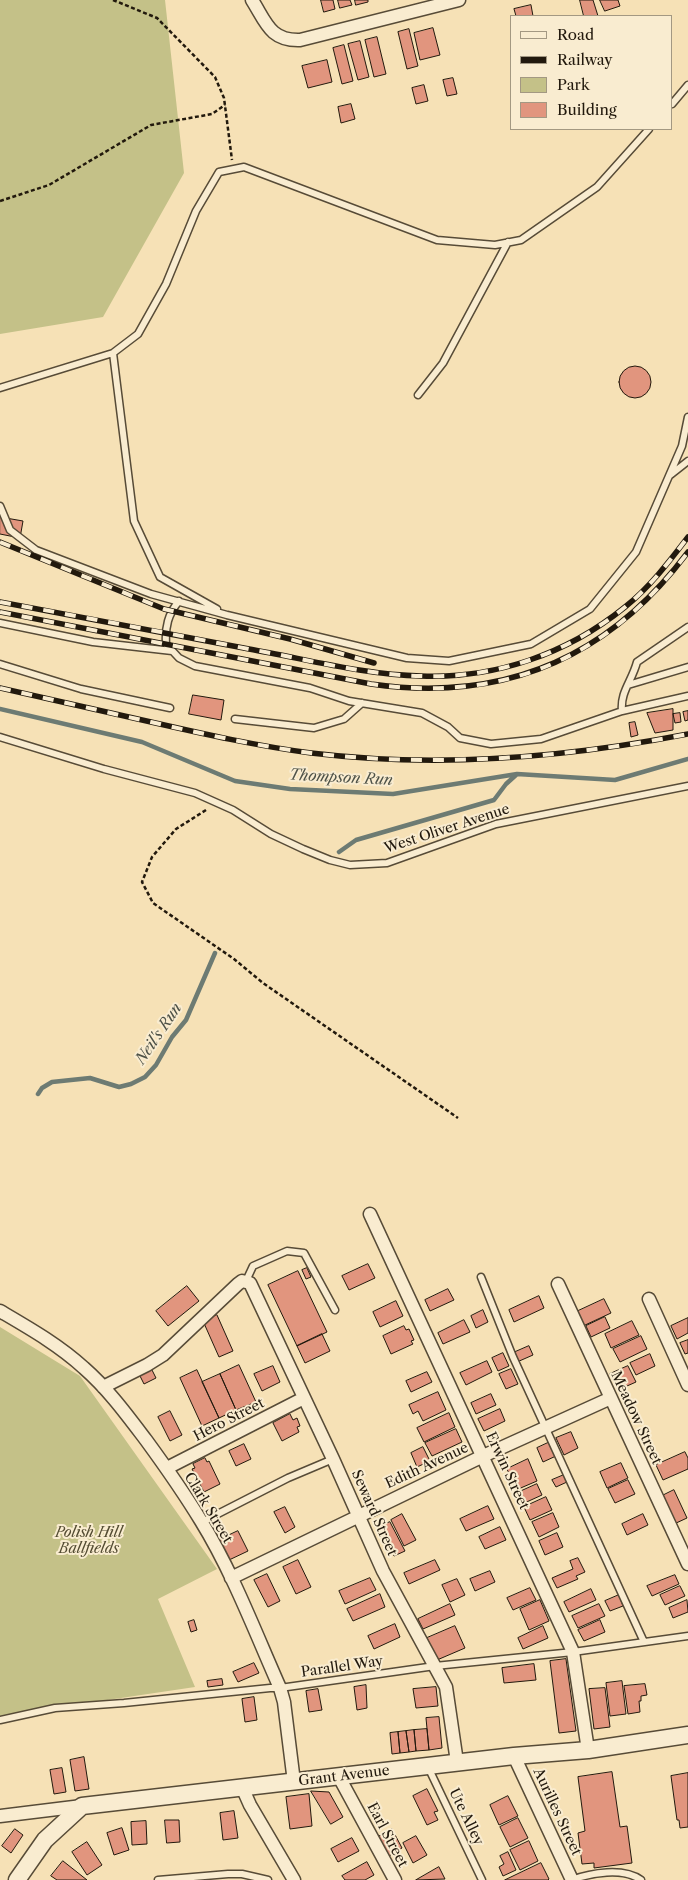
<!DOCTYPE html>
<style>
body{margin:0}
#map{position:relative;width:688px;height:1880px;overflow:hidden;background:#f6e1b6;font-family:"Libre Caslon Text",serif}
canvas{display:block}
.legend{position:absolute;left:510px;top:15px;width:162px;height:115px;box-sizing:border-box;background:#f9ecd0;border:1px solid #a39882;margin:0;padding:6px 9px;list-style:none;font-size:15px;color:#22190d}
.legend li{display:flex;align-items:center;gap:10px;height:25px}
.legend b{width:25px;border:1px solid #a39882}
</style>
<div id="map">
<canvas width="688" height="1880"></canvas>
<ul class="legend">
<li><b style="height:6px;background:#f9ecd0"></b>Road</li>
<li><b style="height:6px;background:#22190d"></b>Railway</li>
<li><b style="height:14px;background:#c4c188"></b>Park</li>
<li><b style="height:14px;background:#e1957e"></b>Building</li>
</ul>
</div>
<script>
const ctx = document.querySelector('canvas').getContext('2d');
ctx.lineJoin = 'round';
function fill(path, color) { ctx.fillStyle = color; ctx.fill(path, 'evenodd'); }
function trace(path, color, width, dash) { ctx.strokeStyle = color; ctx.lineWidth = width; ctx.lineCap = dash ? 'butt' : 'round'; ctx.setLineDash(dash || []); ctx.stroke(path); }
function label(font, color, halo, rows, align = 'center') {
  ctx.font = font + ' "Libre Caslon Text",serif'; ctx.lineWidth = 4; ctx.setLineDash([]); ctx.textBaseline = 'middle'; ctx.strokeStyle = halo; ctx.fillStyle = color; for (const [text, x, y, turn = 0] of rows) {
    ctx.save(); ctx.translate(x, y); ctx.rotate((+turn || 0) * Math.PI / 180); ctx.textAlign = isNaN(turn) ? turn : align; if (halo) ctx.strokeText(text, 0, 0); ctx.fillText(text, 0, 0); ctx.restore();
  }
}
fill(new Path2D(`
 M0,0H165L184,173L103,317L0,334Z
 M0,1327L80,1376L217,1569L158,1599L195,1687L0,1716Z`), '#c4c188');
trace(new Path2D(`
 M0,709L142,742L235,781L290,789L393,794L517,774L615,780L688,759
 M339,852L356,840L494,800L506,784L516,775
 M38,1094L42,1088L52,1082L90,1078L119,1087L131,1084L145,1077L156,1065L172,1037L186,1020L215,953`), '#6d7b73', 4.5);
const building = new Path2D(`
 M321,0H333L335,9L324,12Z
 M338,0H350L352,5L340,8Z
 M355,0H368V2L356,5Z
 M580,0H593L598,16H584Z
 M600,0H618L620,6L605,11Z
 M531,5L533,16H516L514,9Z
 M433,28L440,55L420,60L414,33Z
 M409,29L418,66L407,69L398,32Z
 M377,37L386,74L374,77L365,40Z
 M360,41L369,77L358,80L348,44Z
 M344,45L353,81L342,84L333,48Z
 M327,60L332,82L308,88L302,66Z
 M453,78L457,94L447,96L443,80Z
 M424,85L428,101L416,104L412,88Z
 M351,104L355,119L341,123L338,107Z
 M619 382a16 16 0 1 1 32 0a16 16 0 1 1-32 0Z
 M0,517L23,521L20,538L0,534Z
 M193,695L224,700L221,720L189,714Z
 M673,709V730L655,733L647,713Z
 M688,711V720L685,721L683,712Z
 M680,713L681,722L675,723L673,714Z
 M635,722L638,735L631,737L629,723Z
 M368,1264L375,1278L349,1290L342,1276Z
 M307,1268L311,1277L306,1279L302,1270Z
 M298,1271L327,1332L297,1346L268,1285Z
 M187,1286L199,1301L168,1326L156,1311Z
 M448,1289L454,1300L430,1311L425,1300Z
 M539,1296L544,1308L514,1322L509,1310Z
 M604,1299L611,1313L583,1326L576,1312Z
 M396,1301L403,1316L380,1327L373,1312Z
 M483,1310L488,1322L476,1328L471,1316Z
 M217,1315L233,1351L219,1357L203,1321Z
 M605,1317L610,1328L591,1337L586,1326Z
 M688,1318V1333L677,1339L671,1326Z
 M464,1320L470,1332L443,1344L438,1333Z
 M632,1321L639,1335L611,1348L605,1334Z
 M404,1326L406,1330L409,1329L414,1340L411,1341L413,1344L391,1354L383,1336Z
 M322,1334L330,1351L305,1363L297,1346Z
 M641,1336L647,1349L620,1362L613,1349Z
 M688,1340V1353L685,1354L680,1343Z
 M529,1346L533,1355L517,1362L513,1353Z
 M503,1353L509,1366L498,1371L492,1358Z
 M650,1354L655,1366L636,1375L630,1363Z
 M487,1361L492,1372L466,1385L460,1373Z
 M239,1365L256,1402L236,1410L220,1374Z
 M273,1366L280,1382L262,1391L254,1374Z
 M628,1366L636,1382L618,1390L610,1374Z
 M511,1369L518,1384L506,1389L499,1374Z
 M152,1370L156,1378L144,1384L140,1376Z
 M197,1370L219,1418L202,1426L180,1378Z
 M427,1372L432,1382L411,1392L406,1381Z
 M220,1374L236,1410L219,1418L202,1382Z
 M438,1392L446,1410L423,1421L418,1411L413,1414L409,1405Z
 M491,1394L496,1405L476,1414L471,1403Z
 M500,1409L505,1421L484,1431L478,1419Z
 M170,1411L182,1435L170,1441L158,1417Z
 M449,1413L455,1427L424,1442L417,1428Z
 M290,1414L293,1420L297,1418L300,1426L297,1427L299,1432L282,1441L273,1423Z
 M456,1429L462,1442L432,1456L425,1443Z
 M571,1432L578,1448L564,1455L556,1438Z
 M550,1442L556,1456L543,1462L537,1448Z
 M244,1444L251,1459L236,1466L229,1451Z
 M423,1447L430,1461L417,1467L411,1453Z
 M685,1452L688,1458V1469L663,1480L656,1465Z
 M205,1458L207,1462L209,1461L220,1484L204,1492L192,1469L195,1468L193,1464Z
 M528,1459L537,1481L516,1490L507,1469Z
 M621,1463L628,1478L607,1488L600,1472Z
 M564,1475L567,1482L556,1487L552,1480Z
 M628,1480L635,1494L615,1503L608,1489Z
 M537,1484L542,1495L520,1505L515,1494Z
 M674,1490L687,1518L674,1524L662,1496Z
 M546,1497L552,1510L530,1520L524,1507Z
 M488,1506L494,1519L466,1531L460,1519Z
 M285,1507L295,1527L285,1533L274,1512Z
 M553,1513L559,1527L539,1537L532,1522Z
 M402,1514L416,1540L404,1546L391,1520Z
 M643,1514L648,1525L627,1535L622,1524Z
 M390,1522L405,1551L394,1556L379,1527Z
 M500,1527L506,1540L485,1549L479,1537Z
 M238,1531L248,1551L229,1560L219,1540Z
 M557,1533L563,1547L545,1555L539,1541Z
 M578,1558L585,1572L576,1576L578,1579L557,1588L552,1578L573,1569L570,1561Z
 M298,1560L311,1587L296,1594L283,1567Z
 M435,1560L440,1570L409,1584L404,1573Z
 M490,1571L495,1582L475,1591L470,1579Z
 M267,1574L280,1601L268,1607L254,1580Z
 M675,1575L679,1584L652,1596L647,1586Z
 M370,1578L376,1590L345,1604L339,1591Z
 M457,1579L465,1595L450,1602L442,1585Z
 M680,1586L685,1596L665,1605L660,1595Z
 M530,1588L536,1600L513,1610L507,1598Z
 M591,1589L596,1600L569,1612L564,1602Z
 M380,1594L385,1607L353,1621L347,1609Z
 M619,1595L623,1606L610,1611L605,1601Z
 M540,1600L549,1621L529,1630L520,1609Z
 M687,1600L688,1612L673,1618L669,1608Z
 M450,1604L455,1615L423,1629L418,1619Z
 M599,1604L605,1616L578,1628L572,1616Z
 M194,1620L197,1630L191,1632L188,1622Z
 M600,1620L605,1632L584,1641L578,1630Z
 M395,1624L400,1637L374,1649L368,1636Z
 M455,1626L465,1648L437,1660L427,1638Z
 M543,1626L548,1638L523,1649L518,1638Z
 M566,1659L576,1731L559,1733L550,1661Z
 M254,1663L259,1673L238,1682L233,1672Z
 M534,1664L536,1680L504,1683L502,1668Z
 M222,1679L223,1685L208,1687L207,1681Z
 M622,1681L626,1714L610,1716L606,1683Z
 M645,1684L647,1695L641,1696V1701H639L640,1712L628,1714L624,1686Z
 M366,1685L367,1708L357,1710L354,1687Z
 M436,1687L438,1706L416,1708L413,1689Z
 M605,1688L610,1727L594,1729L589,1689Z
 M318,1689L322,1710L309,1712L306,1691Z
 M254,1697L257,1720L245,1722L242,1699Z
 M439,1717L442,1748L429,1750L426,1718Z
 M427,1729L429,1750L416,1751L414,1730Z
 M414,1730L416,1751L409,1752L406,1731Z
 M406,1731L409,1752L400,1753L398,1732Z
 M398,1732L400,1753L392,1754L390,1733Z
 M84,1757L89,1789L75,1791L70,1760Z
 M62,1768L66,1792L54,1794L50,1770Z
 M612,1772L620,1827L627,1826L632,1863L594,1868V1863L582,1864L578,1833L585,1831L578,1777Z
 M688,1773V1827L680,1828L679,1820H677L671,1776Z
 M427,1789L438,1811L434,1812L438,1820L427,1825L413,1796Z
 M311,1791L329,1792L343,1817L331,1824Z
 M309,1794L312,1826L290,1829L286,1797Z
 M508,1796L518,1816L499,1825L490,1805Z
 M234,1811L238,1838L223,1840L220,1813Z
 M518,1818L528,1838L510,1847L500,1827Z
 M165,1820H179L180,1842L167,1843Z
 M146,1821L147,1844L132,1845L131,1822Z
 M122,1828L129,1850L114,1855L107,1833Z
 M15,1829L23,1835L11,1853L2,1846Z
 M392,1829L402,1848L389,1856L378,1837Z
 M416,1836L427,1855L413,1863L403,1843Z
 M352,1838L359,1851L338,1862L331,1849Z
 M529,1841L538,1861L520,1870L510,1850Z
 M87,1842L102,1865L87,1875L72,1852Z
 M508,1852L516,1870L503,1876L499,1867L504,1864L500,1856Z
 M63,1861L87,1880H57L51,1876Z
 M367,1862L374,1875L365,1880H345L342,1876Z
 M541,1863L549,1879L548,1880H505Z
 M439,1867L445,1879L416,1880Z`);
fill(building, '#e1957e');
trace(building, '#22190d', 1);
const service = new Path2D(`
 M672,104L688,85
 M113,353L134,521L160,577L217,609
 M0,388L113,353L138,334L166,284L196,211L219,172L244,167L437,240L495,245L521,240L597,187L649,129
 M418,395L443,363L508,242
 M669,476L688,461
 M0,506L10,530L36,550L151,594L227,615L407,658L449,661L531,644L590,609L636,552L682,446L688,417
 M179,601C168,614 165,627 166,644L179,658L195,666L310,688L349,701L422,713L448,727L460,738L491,744L541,739L622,711L688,696
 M0,623L93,642L172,651
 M0,664L81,689L170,708
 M628,685L688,667
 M622,711C620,692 632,681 637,662L688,627
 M235,719L314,728L344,719L362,703
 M0,737L104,769L195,793L233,810L271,834L303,849L330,860L350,865L387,863L496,824L688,786
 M481,1277L513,1357L644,1642
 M246,1281L253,1266L287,1251L304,1253L335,1310
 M202,1522L288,1478L333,1459
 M0,1720L55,1708L124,1703L270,1688H280L435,1666L573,1652L688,1636
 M428,1767L482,1880
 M158,1880L228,1874H242L268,1880
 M571,1880C591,1873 623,1867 641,1880`);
const minor = new Path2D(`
 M252,0C266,22 270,41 300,40L459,0
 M370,1214L573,1652L588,1750
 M558,1284L688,1564
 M649,1299L688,1385
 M0,1311C29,1328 59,1345 84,1368C108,1389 127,1415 146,1440C165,1466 184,1493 201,1521C232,1571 256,1634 280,1688L284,1702L294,1782
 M103,1387L147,1365L163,1355L238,1284L242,1281L250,1283L333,1459L383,1571L446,1687L457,1762
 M167,1468L304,1398
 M231,1578L483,1456L611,1398
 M514,1756L572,1880
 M339,1777L395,1880
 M242,1787L250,1805L294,1880
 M0,1816L82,1806`);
const tertiary = new Path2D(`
 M17,1880L45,1840L82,1806L514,1756L588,1750L688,1735`);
trace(service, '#574b37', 9);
trace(minor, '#574b37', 15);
trace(tertiary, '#574b37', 19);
trace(new Path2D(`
 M113,0L157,18L215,77L224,98L232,160
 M0,201L49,185L151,125L212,114L225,105
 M206,810L176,829L152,857L142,882L153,903L234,959L263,983L458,1118`), '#22190d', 2.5, [4, 2.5]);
trace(service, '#f9ecd0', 6);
trace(minor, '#f9ecd0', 12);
trace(tertiary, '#f9ecd0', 16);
const rail = new Path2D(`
 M0,542L164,609L290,639L374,663
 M0,602C83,617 166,633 249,649C306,659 364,675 421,676C495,679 567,654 625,607C649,588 669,562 688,537
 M0,612L371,684C503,703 608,659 688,552
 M0,688C50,699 101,711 151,722C204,734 257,746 311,753C436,768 565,758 688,734`);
trace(rail, '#22190d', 5.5);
trace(rail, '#f9ecd0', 4, [11]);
label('14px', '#22190d', '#f9ecd0', [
 ["West Oliver Avenue",447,829,-18],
 ["Meadow Street",636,1418,65],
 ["Hero Street",229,1420,-27],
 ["Edith Avenue",427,1466,-25],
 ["Erwin Street",507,1471,65],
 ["Clark Street",208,1508,59],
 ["Seward Street",374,1513,66],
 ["Parallel Way",342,1667,-8],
 ["Grant Avenue",344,1776,-7],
 ["Aurilles Street",557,1812,65],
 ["Ute Alley",466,1817,64],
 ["Earl Street",387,1835,62]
]);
label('italic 14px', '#534b32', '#f9ecd0', [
 ["Polish Hill",89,1533],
 ["Ballfields",89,1549]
]);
label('italic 15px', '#4e5248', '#f9ecd0', [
 ["Thompson Run",341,778,3],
 ["Neil's Run",159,1034,-56]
]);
</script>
